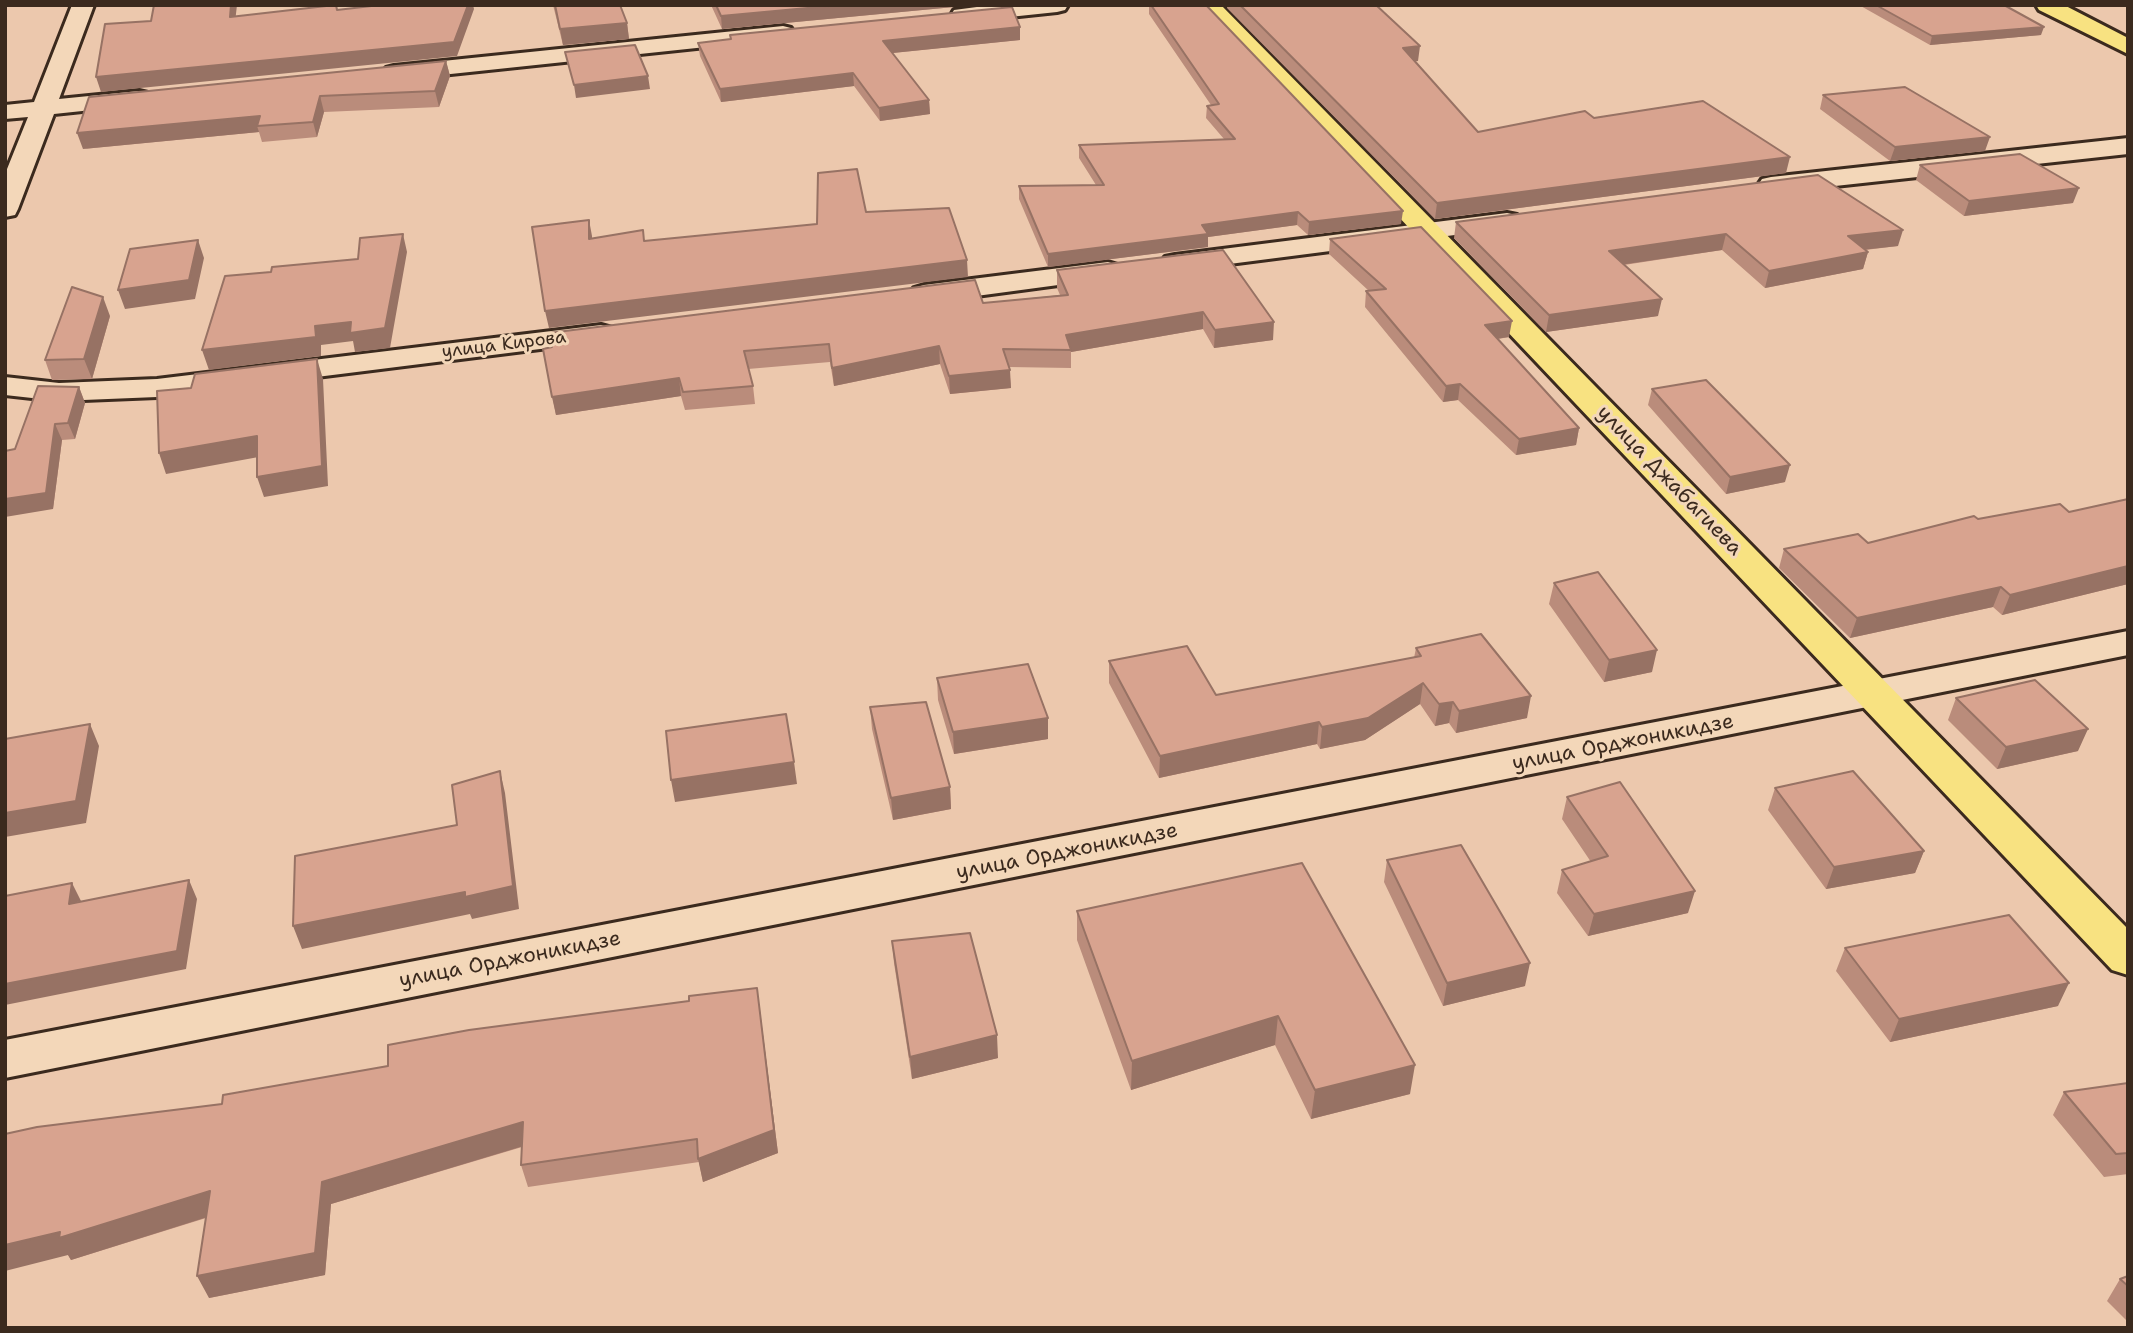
<!DOCTYPE html>
<meta charset="utf-8">
<style>
body{margin:0}
#map{position:relative;width:2133px;height:1333px;overflow:hidden;background:#ecc8ad;font-family:"Shantell Sans",sans-serif}
canvas{display:block}
.frame{position:absolute;inset:0;border:7px solid #3b2a1e;pointer-events:none}
</style>
<div id="map">
<canvas width="2133" height="1333"></canvas>
<div class="frame"></div>
</div>
<script>
const ctx = document.querySelector('canvas').getContext('2d');
ctx.lineJoin = 'round';
function trace(path, color, width, dash) { ctx.strokeStyle = color; ctx.lineWidth = width; ctx.lineCap = dash ? 'butt' : 'round'; ctx.setLineDash(dash || []); ctx.stroke(path); }
function fill(path, color) { ctx.fillStyle = color; ctx.fill(path, 'evenodd'); }
function label(font, color, halo, rows, align = 'center') {
  ctx.font = font + ' "Shantell Sans",sans-serif'; ctx.lineWidth = 6; ctx.setLineDash([]); ctx.textBaseline = 'middle'; ctx.strokeStyle = halo; ctx.fillStyle = color; for (const [text, x, y, turn = 0] of rows) {
    ctx.save(); ctx.translate(x, y); ctx.rotate((+turn || 0) * Math.PI / 180); ctx.textAlign = isNaN(turn) ? turn : align; if (halo) ctx.strokeText(text, 0, 0); ctx.fillText(text, 0, 0); ctx.restore();
  }
}
const minor = new Path2D(`
 M72,5H94L59,99L139,91L148,93L151,98L148,103L139,105L54,114L18,209L15,215L5,217V174L28,117L5,119V105L34,102Z
 M992,5H1068L1065,10L1057,12L962,22L954,20L951,15L954,10Z
 M783,26L791,28L794,33L791,38L394,80L386,78L382,73L386,68L394,66Z
 M2128,138V154L1771,193L1762,191L1758,185L1762,179L1771,177Z
 M1507,213L1517,215L1521,221L1517,227L1175,271L1165,269L1161,263L1165,257L1175,255Z
 M1108,262L1118,265L1122,271L1118,277L924,303L914,300L909,294L914,288L924,285Z
 M601,325L612,328L616,334L612,340L157,397L59,401L5,395V377L59,383L157,379Z
 M2128,631V655L5,1078V1040Z`);
const major = new Path2D(`
 M1198,5H1221L2128,929V975L2112,970Z
 M2036,5H2064L2128,38V54L2039,10Z`);
trace(minor, '#3b2a1e', 6);
trace(major, '#3b2a1e', 6);
fill(minor, '#f3d7b9');
fill(major, '#f8e281');
fill(new Path2D(`
 M553,5H620L627,23L629,39L563,45Z
 M711,5H975L722,29Z
 M1149,5H1206L1401,224L1308,235L1297,225L1208,237V247L1048,267L1019,199V186L1096,185L1079,158V145L1224,139L1206,118L1207,106L1211,105L1149,14Z
 M1228,5H1376L1418,61H1415L1478,132L1594,118L1786,173L1435,219L1227,8Z
 M1859,5H2004L2041,35L1930,45Z
 M1020,27V40L892,53L929,100L930,114L880,121L854,86L721,102L700,56L698,43L730,39V35Z
 M446,61L450,76L439,107L324,112L317,137L262,142L259,132L83,149Z
 M1823,95L1985,151L1890,161L1820,109Z
 M1920,165L2073,203L1964,216L1916,180Z
 M1818,175L1898,246L1865,250L1868,252L1863,269L1765,288L1722,250L1624,265L1658,316L1546,332L1454,238L1456,222Z
 M1330,239L1509,337L1498,339L1579,428L1576,445L1516,455L1458,400L1443,402L1365,307L1366,291H1369L1329,254Z
 M1223,250L1273,340L1214,348L1203,329L1071,352V368L1009,367L1011,388L950,394L940,364L834,386L830,362L748,369L753,386L755,404L685,410L681,396L556,415L543,349L1060,295L1057,288V270Z
 M110,316L92,379L52,380L45,360Z
 M79,387L85,403L75,439L62,440L53,509L15,449Z
 M1652,389L1785,482L1726,494L1648,405Z
 M2128,499V584L2002,615L1993,607L1850,638L1779,568L1784,549L1868,543L1978,519L2069,512Z
 M1554,583L1652,672L1604,682L1549,604Z
 M1416,648L1527,718L1456,733L1449,723L1435,726L1420,704L1365,740L1320,749L1317,744L1159,778L1109,683V661L1216,695L1414,658Z
 M937,678L1048,718V739L954,754L938,700Z
 M1956,698L2078,751L1997,769L1948,720Z
 M870,707L950,787L951,809L893,820L872,729Z
 M1775,788L1924,851L1915,873L1826,889L1768,810Z
 M1567,797L1688,913L1588,936L1557,893L1562,870L1591,862L1562,819Z
 M1387,860L1525,986L1443,1006L1384,882Z
 M1302,863L1410,1094L1311,1119L1275,1045L1131,1090L1077,940V911Z
 M892,941L998,1058L912,1079L894,963Z
 M1845,948L2058,1006L1890,1042L1836,971Z
 M760,1010L778,1153L703,1182L699,1162L528,1187L521,1165L522,1147L331,1204L325,1275L209,1298L206,1218L71,1260L68,1255L222,1104Z
 M2128,1083V1174L2104,1177L2053,1115L2064,1092Z
 M2128,1276V1322L2107,1301L2120,1279Z`), '#ba8c7b');
fill(new Path2D(`
 M231,5H237L234,31L230,17Z
 M468,5H473L474,9L457,56L101,92L96,77Z
 M840,5H975L722,29L721,16Z
 M627,23L629,39L563,45L560,29Z
 M1020,27V40L883,54V41Z
 M2044,27L2041,35L1930,45L1932,36Z
 M1420,46L1418,61L1401,63L1403,48Z
 M446,61L450,76L439,107L435,91Z
 M853,73L854,86L721,102L720,89Z
 M648,76L650,89L576,98L574,85Z
 M320,96L324,112L317,137L313,122Z
 M929,100L930,114L880,121L879,108Z
 M260,116L257,126L259,132L83,149L77,133Z
 M1990,137L1985,151L1890,161L1895,147Z
 M1790,157L1786,173L1435,219L1437,203Z
 M2079,188L2073,203L1964,216L1969,201Z
 M1403,211L1401,224L1308,235L1309,222Z
 M1298,212L1297,225L1208,237V247L1048,267V254L1202,225Z
 M589,220L592,236V256L589,239Z
 M1903,230L1898,246L1843,252L1848,236Z
 M403,234L407,252L390,348L355,352L353,341L321,345V356L209,370L202,350L315,326Z
 M1726,234L1722,250L1606,267L1609,251Z
 M198,240L204,258L195,299L125,309L118,290Z
 M1868,252L1863,269L1765,288L1769,271Z
 M967,260L968,277L549,328L545,311Z
 M103,297L110,316L92,379L84,359Z
 M1662,299L1658,316L1546,332L1549,315Z
 M1203,312V329L1071,352L1066,335Z
 M1512,321L1509,337L1482,341L1485,325Z
 M1274,322L1273,340L1214,348L1215,330Z
 M939,346L940,364L834,386L832,368Z
 M317,359L323,379L328,486L264,497L257,477Z
 M1010,370L1011,388L950,394L949,376Z
 M679,378L681,396L556,415L552,397Z
 M1460,384L1458,400L1443,402L1446,386Z
 M79,387L85,403L75,439L68,423Z
 M55,424L62,440L53,509L5,517V499Z
 M1579,428L1576,445L1516,455L1519,439Z
 M257,436L264,456L166,474L159,453Z
 M1790,465L1785,482L1726,494L1730,477Z
 M2128,566V584L2002,615L2010,595Z
 M2001,587L1993,607L1850,638L1857,618Z
 M1657,650L1652,672L1604,682L1609,660Z
 M1423,683L1420,704L1365,740L1320,749L1322,727Z
 M1531,696L1527,718L1456,733L1459,711Z
 M1453,702L1449,723L1435,726L1439,704Z
 M1048,718V739L954,754L953,732Z
 M1319,722L1317,744L1159,778L1160,756Z
 M90,724L99,746L86,823L5,837V813Z
 M2088,729L2078,751L1997,769L2006,747Z
 M794,762L797,784L675,802L671,780Z
 M500,771L505,793L519,909L472,919L470,914L302,949L293,926L465,892Z
 M950,787L951,809L893,820L891,798Z
 M1924,851L1915,873L1826,889L1834,867Z
 M189,880L197,899L186,969L5,1005V984Z
 M72,883L81,901L69,904Z
 M1695,891L1688,913L1588,936L1594,914Z
 M1530,963L1525,986L1443,1006L1447,983Z
 M2069,983L2058,1006L1890,1042L1899,1019Z
 M757,988L778,1153L703,1182L698,1159Z
 M1278,1016L1275,1045L1131,1090L1132,1061Z
 M997,1035L998,1058L912,1079L910,1057Z
 M1415,1065L1410,1094L1311,1119L1315,1090Z
 M523,1122L530,1144L331,1204L325,1275L209,1298L197,1276L322,1182Z
 M210,1191L220,1213L71,1260L68,1255L5,1271V1245Z`), '#977264');
const building = new Path2D(`
 M154,5H231L230,17L335,5H336L337,10L380,5H468L454,42L96,77L105,24L151,21Z
 M555,5H620L627,23L560,29Z
 M716,5H840L721,16Z
 M1151,5H1206L1403,211L1309,222L1298,212L1202,225L1208,234L1048,254L1019,186L1104,185L1079,145L1235,139L1207,106L1219,104Z
 M1240,5H1376L1420,46L1403,48L1478,132L1585,111L1594,118L1703,101L1790,157L1437,203Z
 M1876,5H2004L2044,27L1932,36Z
 M1012,7L1020,27L883,41L929,100L879,108L853,73L720,89L698,43L731,39L730,35Z
 M635,45L648,76L574,85L565,52Z
 M446,61L435,91L320,96L313,122L257,126L260,116L77,133L89,97Z
 M1905,87L1990,137L1895,147L1823,95Z
 M2020,154L2079,188L1969,201L1920,165Z
 M857,169L866,212L949,208L967,260L545,311L532,227L589,220V239L643,230L644,241L817,224L818,173Z
 M1818,175L1903,230L1848,236L1868,252L1769,271L1726,234L1609,251L1662,299L1549,315L1456,222Z
 M1421,227L1512,321L1485,325L1579,428L1519,439L1460,384L1446,386L1366,291L1386,289L1330,239Z
 M403,234L385,328L350,333L351,322L315,326L316,337L202,350L225,276L271,272L272,267L358,259L360,238Z
 M198,240L189,280L118,290L130,249Z
 M1223,250L1274,322L1215,330L1203,312L1066,335L1071,350L1003,349L1010,370L949,376L939,346L832,368L829,344L744,351L753,386L683,392L679,378L552,397L543,349L552,347L549,333L975,280L983,303L1068,295L1057,270Z
 M72,287L103,297L84,359L45,360Z
 M317,359L322,466L257,477V436L159,453L157,391L191,388L195,374Z
 M1706,380L1790,465L1730,477L1652,389Z
 M38,386L79,387L68,423L55,424L46,493L5,499V451L15,449Z
 M2128,499V566L2010,595L2001,587L1857,618L1784,549L1858,534L1868,543L1974,516L1978,519L2060,504L2069,512Z
 M1598,572L1657,650L1609,660L1554,583Z
 M1481,634L1531,696L1459,711L1453,702L1439,704L1423,683L1368,718L1322,727L1319,722L1160,756L1109,661L1187,646L1216,695L1421,656L1416,648Z
 M1028,664L1048,718L953,732L937,678Z
 M2035,680L2088,729L2006,747L1956,698Z
 M926,702L950,787L891,798L870,707Z
 M786,714L794,762L671,780L666,731Z
 M90,724L76,801L5,813V739Z
 M500,771L513,886L465,897V892L293,926L295,856L457,825L452,785Z
 M1853,771L1924,851L1834,867L1775,788Z
 M1620,782L1695,891L1594,914L1562,870L1608,856L1567,797Z
 M1461,845L1530,963L1447,983L1387,860Z
 M1302,863L1415,1065L1315,1090L1278,1016L1132,1061L1077,911Z
 M189,880L177,951L5,984V896L72,883L69,904Z
 M2009,915L2069,983L1899,1019L1845,948Z
 M970,933L997,1035L910,1057L892,941Z
 M757,988L774,1130L698,1159L697,1139L521,1165L523,1122L322,1182L315,1253L197,1276L210,1191L59,1238L60,1232L5,1245V1134L37,1127L222,1104L223,1095L388,1066V1045L469,1030L689,1001V996Z
 M2128,1083V1153L2116,1154L2064,1092Z
 M2128,1276V1286L2120,1279Z`);
fill(building, '#d8a38f');
trace(building, '#977264', 2);
label('18px', '#3b2a1e', '#f3d7b9', [
 ["улица Кирова",504,345,-7]
]);
label('21px', '#3b2a1e', '#f3d7b9', [
 ["улица Джабагиева",1669,481,46],
 ["улица Орджоникидзе",1623,743,-11],
 ["улица Орджоникидзе",1067,852,-11],
 ["улица Орджоникидзе",510,960,-11]
]);
</script>
